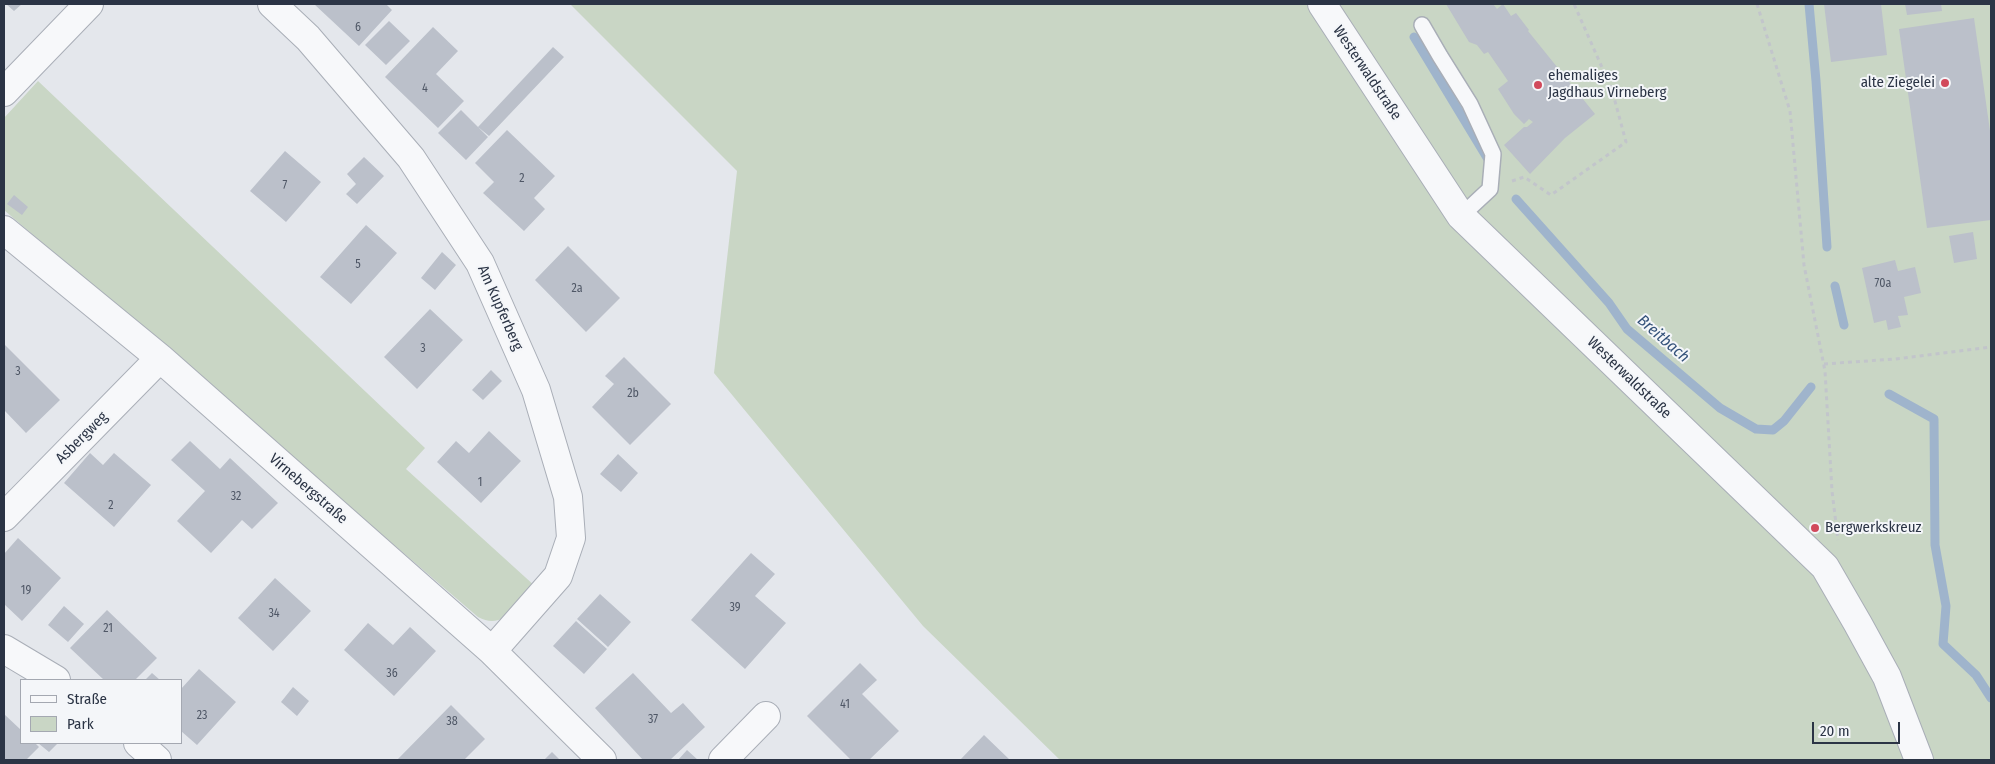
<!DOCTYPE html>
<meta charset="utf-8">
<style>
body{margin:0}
#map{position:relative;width:1995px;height:764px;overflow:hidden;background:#e4e7ec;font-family:"Fira Sans Condensed",sans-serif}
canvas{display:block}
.frame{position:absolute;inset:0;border:5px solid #2b3445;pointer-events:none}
.legend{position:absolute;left:20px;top:679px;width:162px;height:65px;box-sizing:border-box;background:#f4f6f9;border:1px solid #a4a8b1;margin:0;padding:6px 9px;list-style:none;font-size:15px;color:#2b3445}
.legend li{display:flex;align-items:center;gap:10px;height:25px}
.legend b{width:25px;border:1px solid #a4a8b1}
.scale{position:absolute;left:1812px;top:722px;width:88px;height:22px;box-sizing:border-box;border:2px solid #2b3445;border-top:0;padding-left:6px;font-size:15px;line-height:18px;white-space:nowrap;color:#2b3445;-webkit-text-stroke:4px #f4f6f9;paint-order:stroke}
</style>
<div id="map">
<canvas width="1995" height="764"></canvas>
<div class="frame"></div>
<ul class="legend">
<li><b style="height:6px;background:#f7f8fa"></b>Straße</li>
<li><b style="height:14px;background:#c9d6c5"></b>Park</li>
</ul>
<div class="scale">20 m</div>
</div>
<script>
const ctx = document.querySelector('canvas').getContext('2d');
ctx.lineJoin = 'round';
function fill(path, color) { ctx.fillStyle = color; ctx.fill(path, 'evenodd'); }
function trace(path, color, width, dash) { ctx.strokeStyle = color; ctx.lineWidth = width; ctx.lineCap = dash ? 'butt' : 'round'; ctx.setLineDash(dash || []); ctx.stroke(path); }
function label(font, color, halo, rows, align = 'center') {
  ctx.font = font + ' "Fira Sans Condensed",sans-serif'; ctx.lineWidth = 4; ctx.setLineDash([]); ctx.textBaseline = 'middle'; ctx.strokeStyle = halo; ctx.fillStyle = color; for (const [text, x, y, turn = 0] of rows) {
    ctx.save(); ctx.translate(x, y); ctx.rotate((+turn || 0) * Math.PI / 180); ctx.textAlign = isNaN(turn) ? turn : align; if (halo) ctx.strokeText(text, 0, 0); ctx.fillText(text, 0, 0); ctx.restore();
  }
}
fill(new Path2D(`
 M570,4H1991V760H1060L923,626L714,373L737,171Z
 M38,81L425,448L406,469L536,587C519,604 504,631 478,617L4,210V118Z`), '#c9d6c5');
trace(new Path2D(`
 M1809,4L1816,81L1827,247
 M1414,37L1489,161
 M1516,199L1609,303L1627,329L1720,408L1756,429L1773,430L1784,421L1811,387
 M1835,286L1844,325
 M1889,394L1934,419L1935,545L1946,606L1943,644L1976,675L1991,698`), '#9fb4cc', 9);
fill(new Path2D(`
 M6,4H22L14,11Z
 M314,4H386L392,10L359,46Z
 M1446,4H1493L1497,9L1503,4L1511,16L1516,13L1529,30L1528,31L1595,114L1565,138L1530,174L1504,145L1524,127H1527L1533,122L1529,119L1524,124L1514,114L1498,89L1508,81L1488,52L1484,54L1477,45L1469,42Z
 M1824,4H1881L1887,55L1831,62Z
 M1905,4H1941L1942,11L1907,15Z
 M1974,18L1991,138V220L1927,228L1899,29Z
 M389,21L410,41L386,65L365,45Z
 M433,27L458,51L436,74L464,101L438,128L385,77Z
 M553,47L564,57L489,136L478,127Z
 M461,110L488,137L466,160L438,133Z
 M507,130L555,176L534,198L545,209L524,231L483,193L494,182L475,163Z
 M285,151L321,182L286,222L250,191Z
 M364,157L384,176L357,204L346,194L356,184L347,174Z
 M14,195L28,207L22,215L7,204Z
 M366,225L397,253L351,304L320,277Z
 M1973,232L1977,259L1954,263L1949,236Z
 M568,246L620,298L586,332L535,280Z
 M442,252L456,265L435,290L421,278Z
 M1895,260L1898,271L1915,267L1921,293L1904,297L1908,315L1898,316L1901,327L1888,330L1886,320L1874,323L1862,268Z
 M430,309L463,340L417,389L384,357Z
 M4,344L60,400L26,433L4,410Z
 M624,357L671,404L630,445L592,407L614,384L605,376Z
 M491,370L502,381L483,400L472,390Z
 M489,431L521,461L481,503L437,462L456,441L469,453Z
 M190,441L220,469L230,458L278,503L252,529L242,520L211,553L177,521L205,491L171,460Z
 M90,453L103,465L114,453L151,485L114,527L64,483Z
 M618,454L638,473L621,492L600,474Z
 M18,538L61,578L22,621L4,604V554Z
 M751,553L775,574L755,596L786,623L745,669L691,620Z
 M275,578L311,611L273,651L238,618Z
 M600,594L631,622L608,647L577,619Z
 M64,606L84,624L68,642L48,625Z
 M107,610L157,658L135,680H104L70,648Z
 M576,621L607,649L584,674L553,646Z
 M368,623L393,645L410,627L436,651L394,696L344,650Z
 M860,663L877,680L862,694L899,731L869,760H851L807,716Z
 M199,669L236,702L197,745L181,731V689Z
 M152,673L160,680H145Z
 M633,673L671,713L683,703L705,727L670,760H643L595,708Z
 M293,687L309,701L297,716L281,702Z
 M451,705L485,739L464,760H397Z
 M4,714L21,730V743H35L39,747L26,760H4Z
 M984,735L1010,760H960Z
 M38,743H58L49,752Z
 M687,750L698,760H678Z
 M552,752L560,760H544Z`), '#bbc0ca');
const lane = new Path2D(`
 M1422,25L1440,56L1470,104L1493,154L1490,189L1461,216`);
const street = new Path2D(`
 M272,4L308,38L411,158L480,263L536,390L568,497L571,538L558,576L492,651
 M1322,4L1461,216L1825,567L1858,624L1887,677L1919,760
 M4,92L89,4
 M4,230L160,358L492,651L602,760
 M4,517L160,358
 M4,649L56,680
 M138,743L157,760
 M723,760L766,716`);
trace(lane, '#a9aeb7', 18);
trace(street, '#a9aeb7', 30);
trace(new Path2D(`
 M1757,4L1790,111L1804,265L1825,371L1832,491L1838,540
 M1512,181L1524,177L1551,195L1626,142L1612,90L1574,4
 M1824,364L1895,359L1991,347`), '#c2c5cb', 3, [4, 4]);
trace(lane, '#f7f8fa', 15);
trace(street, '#f7f8fa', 28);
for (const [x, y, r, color] of [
 [1945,83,5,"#d1495b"],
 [1538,85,5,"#d1495b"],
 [1815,528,5,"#d1495b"]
]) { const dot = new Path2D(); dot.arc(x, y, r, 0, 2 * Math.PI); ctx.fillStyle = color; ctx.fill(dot); trace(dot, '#f4f6f9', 2); }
label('12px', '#4f5766', null, [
 ["6",358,28],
 ["4",425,89],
 ["2",522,179],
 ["7",285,186],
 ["5",358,265],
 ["70a",1883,284],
 ["2a",577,289],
 ["3",423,349],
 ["3",18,372],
 ["2b",633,394],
 ["1",480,483],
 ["32",236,497],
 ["2",111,506],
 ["19",26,591],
 ["39",735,608],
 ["34",274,614],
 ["21",108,629],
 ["36",392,674],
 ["41",845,705],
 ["23",202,716],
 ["37",653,720],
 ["38",452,722]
]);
label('15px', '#2b3445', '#f4f6f9', [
 ["Westerwaldstraße",1367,73,56],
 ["Am Kupferberg",500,308,66],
 ["Westerwaldstraße",1629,378,44],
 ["Asbergweg",82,438,-45],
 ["Virnebergstraße",308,489,41]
]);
label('15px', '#2b3445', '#f4f6f9', [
 ["ehemaliges",1548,76],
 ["Jagdhaus Virneberg",1548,93],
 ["alte Ziegelei",1935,83,"right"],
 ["Bergwerkskreuz",1825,528]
], 'left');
label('italic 16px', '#34527a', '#f4f6f9', [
 ["Breitbach",1663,339,41]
]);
</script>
